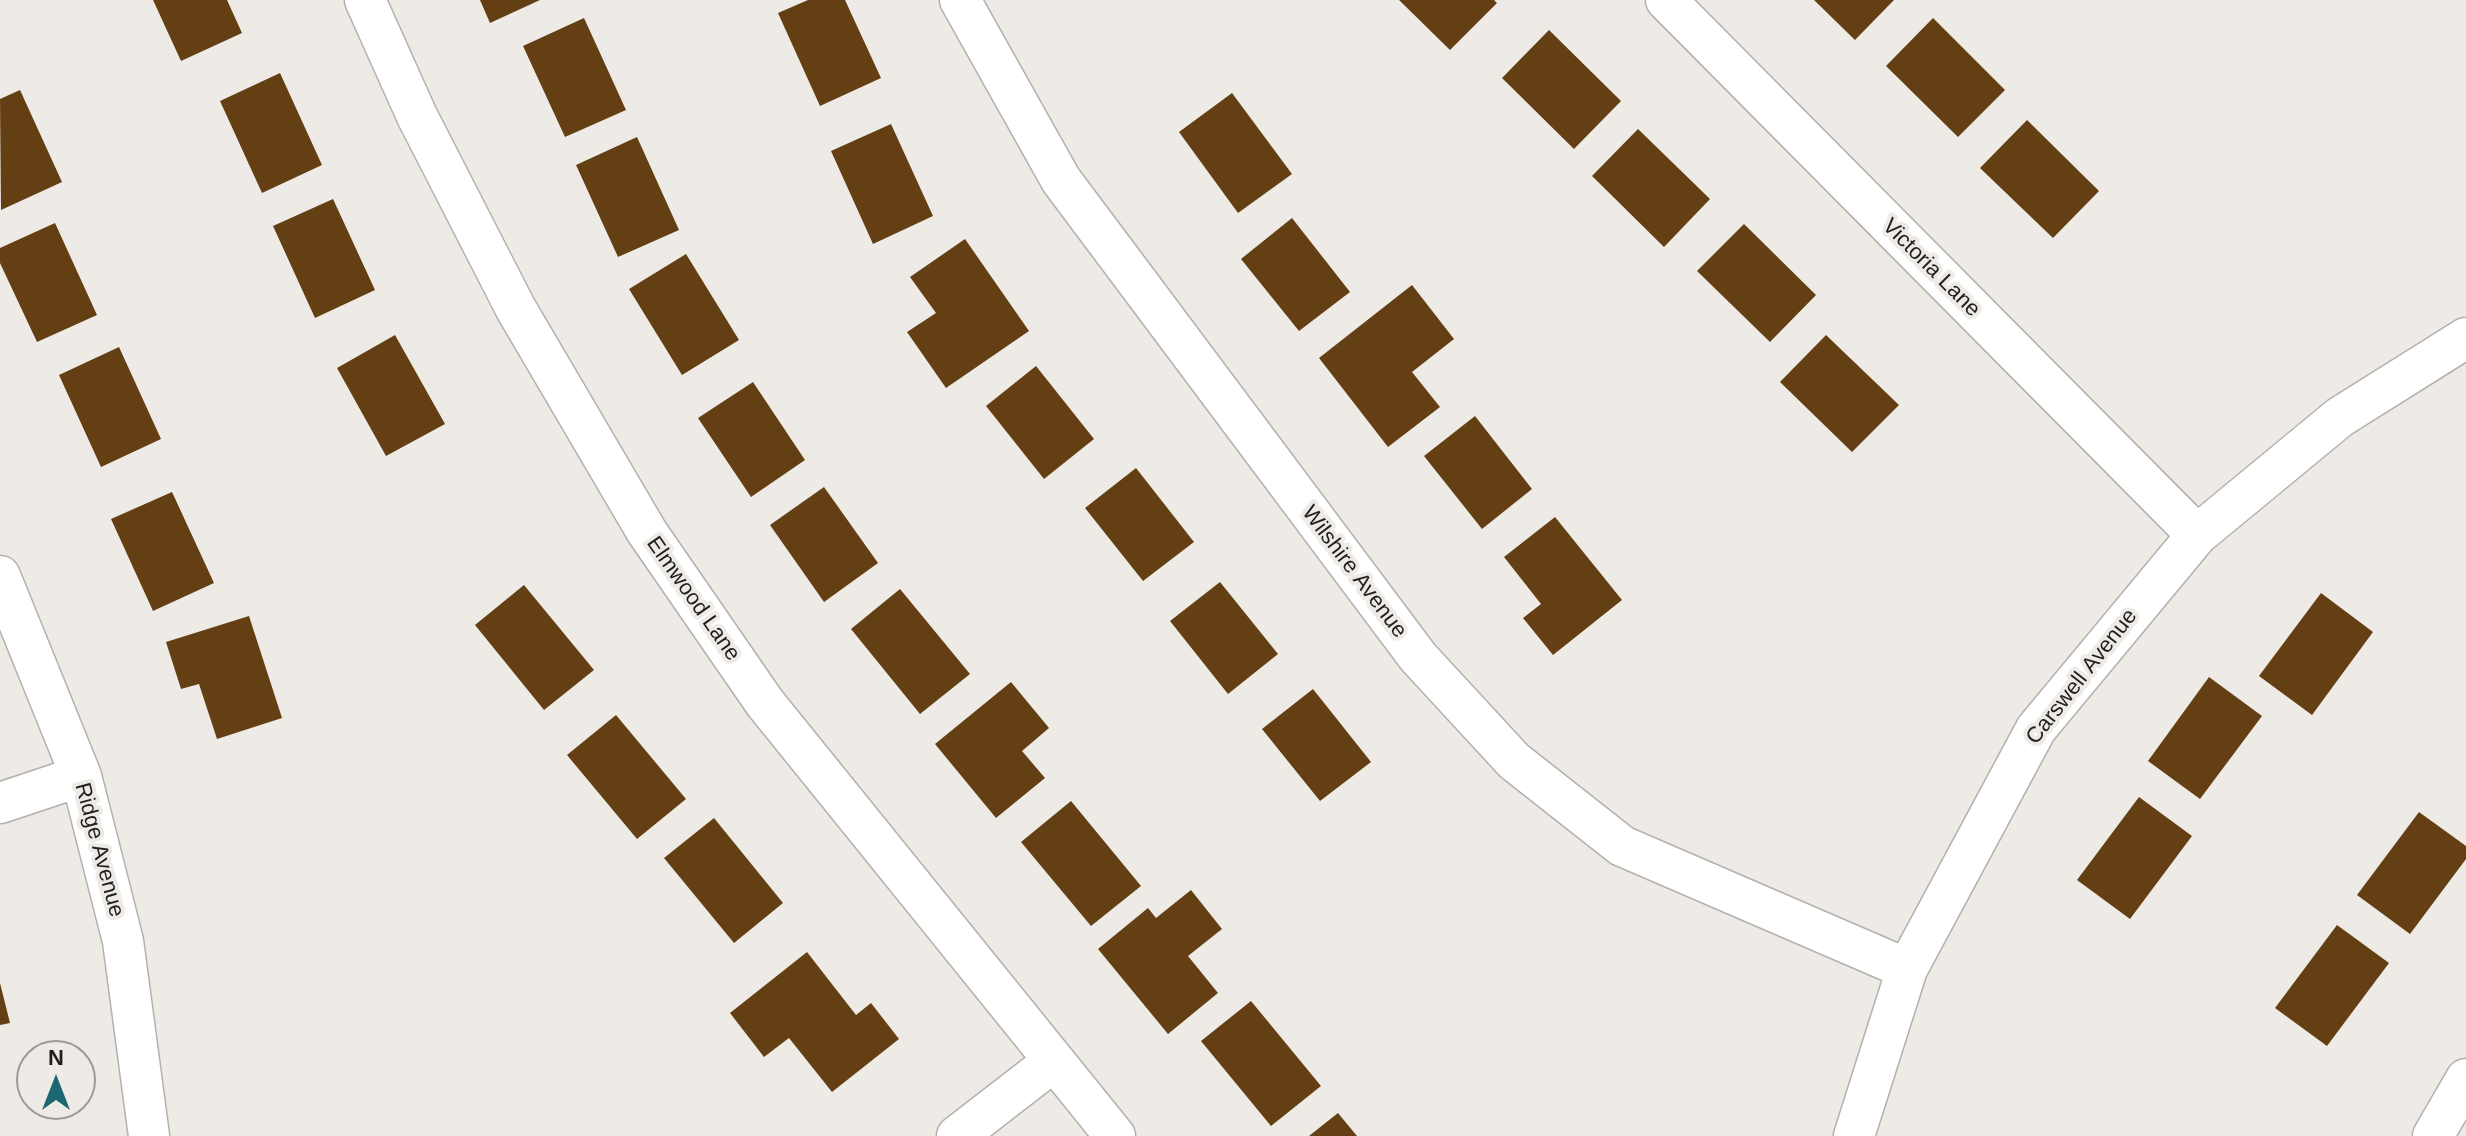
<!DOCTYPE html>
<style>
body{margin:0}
#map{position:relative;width:2466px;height:1136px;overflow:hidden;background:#eeebe7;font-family:Helvetica,sans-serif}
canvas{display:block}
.north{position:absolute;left:16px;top:1040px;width:80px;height:80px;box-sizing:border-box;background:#eeebe7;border:2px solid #9c9997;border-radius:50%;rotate:0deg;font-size:22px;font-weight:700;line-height:32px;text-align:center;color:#211f1e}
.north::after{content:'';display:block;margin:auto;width:28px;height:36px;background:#1d6773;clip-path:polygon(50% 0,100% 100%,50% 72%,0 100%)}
</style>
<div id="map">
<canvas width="2466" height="1136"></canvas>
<div class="north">N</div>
</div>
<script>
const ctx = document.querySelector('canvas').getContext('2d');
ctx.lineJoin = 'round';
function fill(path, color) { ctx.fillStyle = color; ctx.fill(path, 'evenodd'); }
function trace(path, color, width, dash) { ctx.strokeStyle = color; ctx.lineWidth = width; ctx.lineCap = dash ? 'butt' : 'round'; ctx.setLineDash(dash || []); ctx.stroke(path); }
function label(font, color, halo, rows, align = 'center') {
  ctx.font = font + ' Helvetica,sans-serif'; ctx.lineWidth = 8; ctx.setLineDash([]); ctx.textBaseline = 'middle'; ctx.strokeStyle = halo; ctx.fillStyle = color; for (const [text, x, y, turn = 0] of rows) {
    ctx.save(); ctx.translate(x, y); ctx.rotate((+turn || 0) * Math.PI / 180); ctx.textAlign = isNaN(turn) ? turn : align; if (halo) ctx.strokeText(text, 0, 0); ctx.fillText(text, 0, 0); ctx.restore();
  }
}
fill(new Path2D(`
 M153,0H227L242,33L181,61Z
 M480,0H540L490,23Z
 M808,0H845L881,78L820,106L778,13Z
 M1399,0H1494L1497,3L1450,50Z
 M1814,0H1894L1855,40Z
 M584,18L626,110L565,137L523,46Z
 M1933,18L2005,90L1958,137L1886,66Z
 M1549,30L1621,101L1574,149L1502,78Z
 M280,73L322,165L262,193L220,101Z
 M20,90L62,182L1,210L0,99Z
 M1232,93L1292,174L1238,213L1179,132Z
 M2027,120L2099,191L2053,238L1980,168Z
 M891,124L933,216L873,244L831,151Z
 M1638,129L1710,199L1664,247L1592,176Z
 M637,137L679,230L618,257L576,165Z
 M333,199L375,290L315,318L273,226Z
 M1292,218L1350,292L1299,331L1241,259Z
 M55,223L97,315L37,342L0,263V248Z
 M1744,224L1816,295L1770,342L1697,271Z
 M965,239L1029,331L946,388L907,332L936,313L910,277Z
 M686,254L739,340L682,375L629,289Z
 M1412,285L1454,339L1412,372L1440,407L1388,447L1319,358Z
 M395,335L445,424L386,456L337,368Z
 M1826,335L1899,405L1852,452L1780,382Z
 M119,347L161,439L101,467L59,375Z
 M1036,366L1094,439L1044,479L986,406Z
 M753,382L805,460L751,497L698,418Z
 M1475,416L1532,489L1482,529L1424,456Z
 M1136,468L1194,542L1143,581L1085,508Z
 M824,487L878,563L824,602L770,525Z
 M172,492L214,583L153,611L111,519Z
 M1555,517L1622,600L1553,655L1523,618L1541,604L1504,557Z
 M1220,582L1278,654L1228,694L1170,621Z
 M524,585L594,670L544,710L475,625Z
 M900,589L970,674L920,714L851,629Z
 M2321,593L2373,632L2312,715L2259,676Z
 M249,616L282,718L217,739L199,684L181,689L166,642Z
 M2209,677L2262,716L2200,799L2148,761Z
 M1011,682L1049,728L1022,751L1045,778L996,818L935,744Z
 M1313,689L1371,762L1320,801L1262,729Z
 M616,715L686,799L637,839L567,755Z
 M2139,797L2192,836L2130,919L2077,880Z
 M1071,801L1141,886L1091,926L1021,842Z
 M2419,812L2466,846V859L2410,934L2357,895Z
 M714,818L783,903L734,943L664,858Z
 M1191,890L1222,929L1188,956L1218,993L1168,1034L1098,949L1148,908L1156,918Z
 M2337,925L2389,963L2327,1046L2275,1008Z
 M807,952L856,1015L871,1003L899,1039L832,1092L789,1038L764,1057L730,1013Z
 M0,983L10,1023L0,1025Z
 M1251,1001L1321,1086L1271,1126L1201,1041Z
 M1338,1113L1357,1136H1309Z`), '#643f13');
const street = new Path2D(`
 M365,0L417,116L516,309L647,532L765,703L1115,1136
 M960,0L1061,180L1418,657L1514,761L1622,846L1907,969
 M1666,0L2197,535
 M0,576L81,776L123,941L149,1136
 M0,803L81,776
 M957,1136L1054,1061
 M1854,1136L1907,969L2036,729L2197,535L2340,417L2466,338
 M2433,1136L2466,1079`);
trace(street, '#b4b0ad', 43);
trace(street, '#fff', 40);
label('22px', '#211f1e', '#eeebe7', [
 ["Victoria Lane",1931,268,45],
 ["Wilshire Avenue",1354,572,53],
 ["Elmwood Lane",693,599,55],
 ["Carswell Avenue",2082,677,-52],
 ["Ridge Avenue",99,850,75]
]);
</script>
